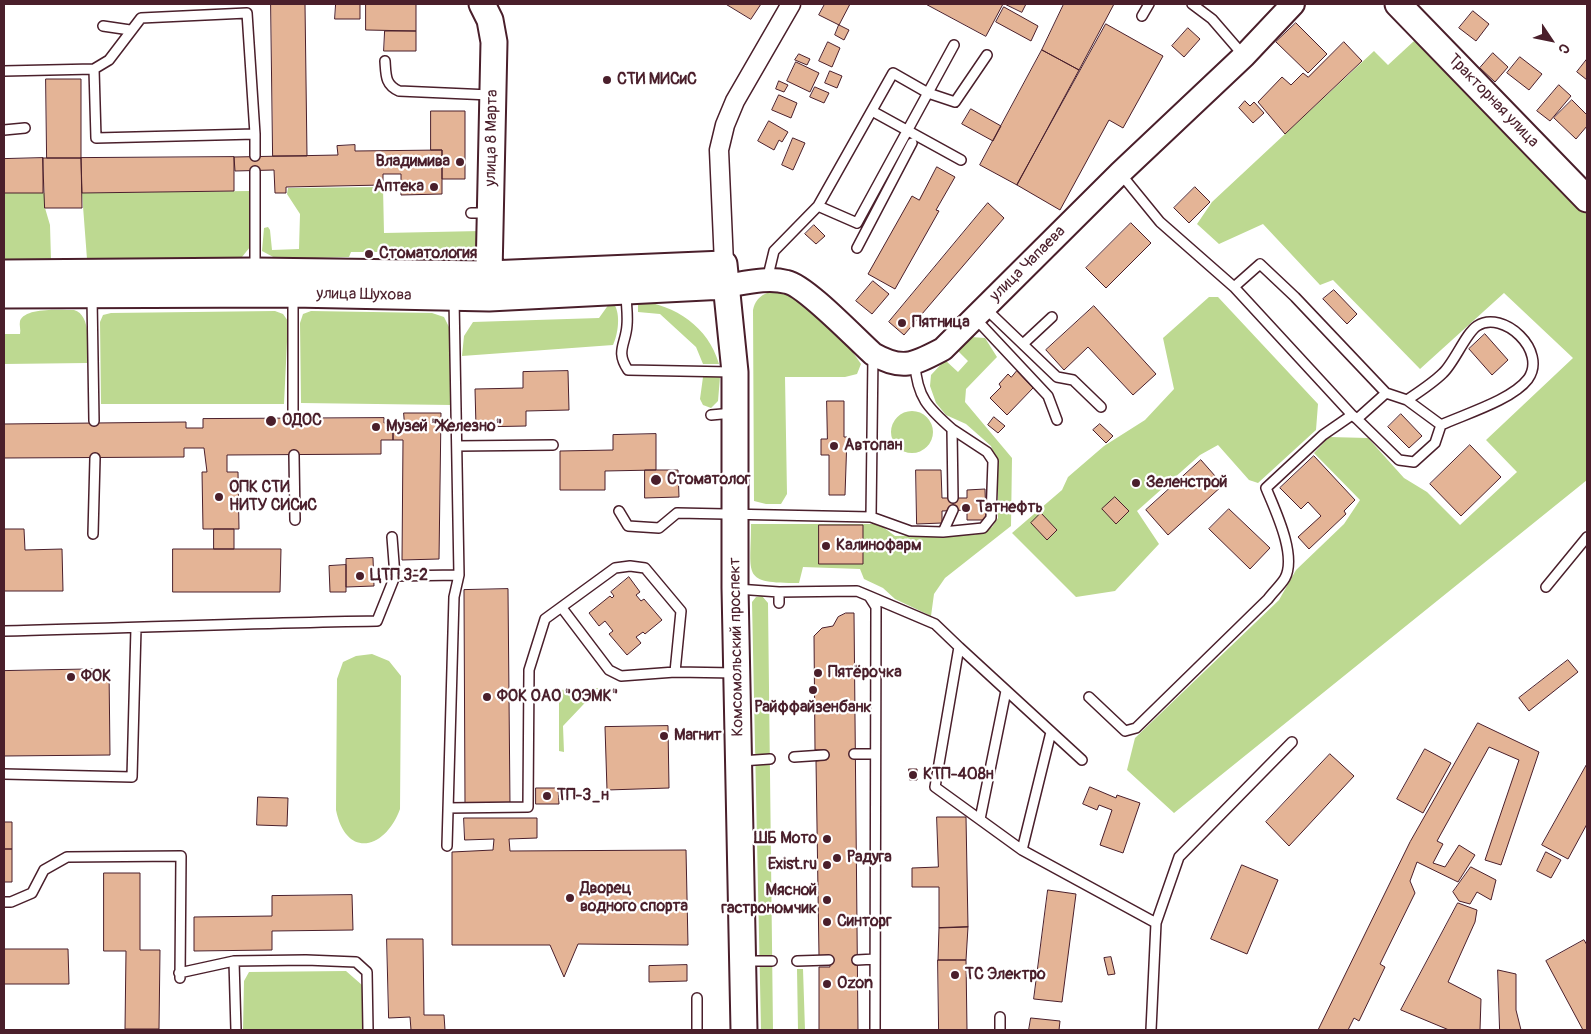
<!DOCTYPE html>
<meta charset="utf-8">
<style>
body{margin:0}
#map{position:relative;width:1591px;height:1034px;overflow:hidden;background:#fff;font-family:Pangolin,sans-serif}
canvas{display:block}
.frame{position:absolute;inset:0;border:5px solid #4a1f2b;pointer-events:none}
.north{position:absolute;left:1526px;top:15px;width:50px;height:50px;-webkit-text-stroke:4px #fff;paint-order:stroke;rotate:124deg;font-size:14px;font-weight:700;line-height:20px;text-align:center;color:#4a1f2b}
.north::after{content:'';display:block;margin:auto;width:18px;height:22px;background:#4a1f2b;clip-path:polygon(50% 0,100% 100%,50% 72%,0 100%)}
</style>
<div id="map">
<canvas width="1591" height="1034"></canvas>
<div class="frame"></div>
<div class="north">С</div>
</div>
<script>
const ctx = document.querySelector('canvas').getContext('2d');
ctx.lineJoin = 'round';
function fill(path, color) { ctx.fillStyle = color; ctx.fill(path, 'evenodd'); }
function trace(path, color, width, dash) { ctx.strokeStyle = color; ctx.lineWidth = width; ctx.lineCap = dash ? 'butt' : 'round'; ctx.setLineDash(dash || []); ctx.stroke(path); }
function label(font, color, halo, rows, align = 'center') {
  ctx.font = font + ' Pangolin,sans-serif'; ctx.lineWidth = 4.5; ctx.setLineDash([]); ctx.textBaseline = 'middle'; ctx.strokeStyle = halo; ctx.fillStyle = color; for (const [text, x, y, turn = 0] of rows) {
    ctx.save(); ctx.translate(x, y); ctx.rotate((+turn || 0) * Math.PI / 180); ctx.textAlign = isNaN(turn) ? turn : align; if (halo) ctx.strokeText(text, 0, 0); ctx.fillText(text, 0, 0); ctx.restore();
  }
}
fill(new Path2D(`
 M1414,41L1429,51L1587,213V480L1174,813L1127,770L1135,738L1279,600L1296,570L1344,524L1360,500L1314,453L1329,437L1368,438L1404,478L1427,492L1460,525L1517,472L1486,440L1573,358L1504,293L1420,369L1333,280L1320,285L1263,224L1219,244L1197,224L1212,202L1374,51L1388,65Z
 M383,187L384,233L481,231L478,250L461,257L395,259L386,252H351L349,257L277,259L262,251L264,228L268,227L270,230L272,250L299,249L300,214L287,194L288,188Z
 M249,191L250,247L242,257L87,259L82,193Z
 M4,193H45V208L50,225L51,260H4Z
 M785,289C815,306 842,335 861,364L857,374L845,377H785L787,494L781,504H766L754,501L753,310C757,293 769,292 785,289Z
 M1209,297H1218L1318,404L1316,430L1258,483L1249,480L1218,445L1200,455L1137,511L1159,544L1115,591L1076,597L1012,533L1062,490L1068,477L1104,446L1145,420L1174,389L1163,338Z
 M638,300C676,306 708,326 719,364H703L696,347L660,314L638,312Z
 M609,304H614C621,314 618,335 613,345L462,356L464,336L473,322L599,318Z
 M74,310C92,315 87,347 87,363L4,364V334H20C21,330 19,325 20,321C25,307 61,310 74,310Z
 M275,311L283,314L288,321L284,404H101L100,322L103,315L111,313Z
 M311,311L432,313L444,317L449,327L452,405L301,403L300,323L303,314Z
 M971,337L985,338L997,357L966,389L965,402L1012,458L1011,526L945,578L934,594L931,616L895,599L883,588L864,579L860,569L803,567L799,583C741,583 751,577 751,524H879L895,536L974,535L992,527L998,518V465L991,446L966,424L946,415L936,403L930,386L931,375L945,360L958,372L968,361L956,349Z
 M703,377H720L718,401L711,408L703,405L700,399Z
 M891 432a21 21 0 1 1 42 0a21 21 0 1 1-42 0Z
 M762,596L768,603L773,1030H761L752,602L756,597Z
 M372,654L389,661L401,676L400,809C385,850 346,859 336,810L337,679L343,662L356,656Z
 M599,688L563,726L564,752L559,751V690Z
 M797,969H803L805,1030H798Z
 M346,971L362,985L363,1030H243L244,981L249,972Z`), '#bdd991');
const building = new Path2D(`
 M271,4H305L307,156H273Z
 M336,4H360V19H335Z
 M366,4H416V31L366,30Z
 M726,4H761L751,19Z
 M825,4H850L839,25L819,15Z
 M926,4H1003L986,36Z
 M1005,4H1026L1022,12Z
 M1064,4H1114L1079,70L1042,50Z
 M1004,7L1038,26L1031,41L996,22Z
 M1473,11L1489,24L1476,41L1459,28Z
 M1296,23L1327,54L1308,73L1276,42Z
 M1106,24L1163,56L1123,128L1109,120L1060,210L1017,185Z
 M839,25L849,30L844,40L835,35Z
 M1188,28L1200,39L1184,57L1172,46Z
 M385,31H416V51H384Z
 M828,42L840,48L832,67L819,61Z
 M1344,42L1362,61L1285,134L1258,102L1282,77L1291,85L1303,73L1308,77Z
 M1042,50L1079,70L1017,185L980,165Z
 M1493,53L1508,67L1495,82L1480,68Z
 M799,54L810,59L807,65L795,60Z
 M1520,57L1542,74L1529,90L1507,73Z
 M1587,59V80L1577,72Z
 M796,62L819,73L810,92L787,81Z
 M830,71L842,76L837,88L825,83Z
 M46,79H81V158H47Z
 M779,81L788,85L784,92L776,89Z
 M1559,85L1571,96L1550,121L1537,111Z
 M815,87L829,93L824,103L810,97Z
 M779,95L797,103L791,118L772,110Z
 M1572,100L1587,115V126L1576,139L1554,118Z
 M1245,101L1250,106L1254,102L1264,113L1253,123L1239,108Z
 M971,109L1001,126L993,141L962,124Z
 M431,111H465V179H442V150H431Z
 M769,121L788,132L782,142L779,140L774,150L758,141Z
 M793,138L805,143L793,170L782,165Z
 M355,145V151L442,150V194L401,195V174H383V185L286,187V193H275L274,170L235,171L234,157L338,155L337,146Z
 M234,157V191L82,193L81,158Z
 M43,158V193H4V159Z
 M43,158H81L82,208H45Z
 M937,167L955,177L936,210L939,211L895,289L868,274L912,196L919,200Z
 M1195,187L1210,202L1189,223L1174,208Z
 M988,203L1004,218L904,335L889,322Z
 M1131,223L1151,243L1106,288L1086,268Z
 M814,225L825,236L816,244L805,234Z
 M873,281L889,294L872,314L856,301Z
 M1334,290L1357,314L1347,324L1323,299Z
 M1094,306L1156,374L1133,395L1088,347L1064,370L1046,350Z
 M1485,334L1508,360L1492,375L1469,349Z
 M568,371L569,410L526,411V426L476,427L475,389L523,388V372Z
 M1017,371L1033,388L1007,415L990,398L1001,387L999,384L1008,374L1011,377Z
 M827,401H844V437H847L845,495H829V455H821V439H827Z
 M404,413H441L439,559L402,560L403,440H393V423H404Z
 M1401,414L1422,436L1409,448L1388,427Z
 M994,417L1005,426L998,433L988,425Z
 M384,418V423H393V440H381V454L227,455V472H238L239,529H203L202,472H207L204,448H184V457L4,458V424L186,422V428H203V419Z
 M1100,424L1113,436L1106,443L1093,430Z
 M656,434V470L605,471V490H560V451L613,450V435Z
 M1470,445L1501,477L1461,516L1430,484Z
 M1314,456L1355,500L1344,511L1346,514L1309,549L1298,537L1321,516L1308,502L1301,509L1280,488Z
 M1201,460L1223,485L1168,535L1146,510Z
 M645,470H678L679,497L645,498Z
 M916,470H941L942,498H967V490L985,489L986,520H967V510L942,511V523L917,524Z
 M1115,497L1129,511L1116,524L1102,509Z
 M1229,509L1270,548L1250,569L1209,529Z
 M1041,513L1057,530L1047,540L1031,523Z
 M819,525H863V564H819Z
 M4,529H24L25,550L62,549L63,591H4Z
 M214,529H234V549H214Z
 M173,549H281L280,592H173Z
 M373,558L374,586L346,587V559Z
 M346,565V592H330L329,566Z
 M629,577L640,592L636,595L641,601L644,599L662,620L645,634L643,632L636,637L641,643L627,655L609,634L613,631L605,621L599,626L589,613L610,596L612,598L614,596L611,592Z
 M508,589L510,805H465L464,590Z
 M846,613H854L858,1030H819V967H830L829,955L819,956L816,761L824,760V750H815L814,636L822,628L833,626L838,617Z
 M1568,660L1578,672L1529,711L1519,698Z
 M109,669L110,755L4,756V671Z
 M1478,723L1539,752L1501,865L1485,860L1519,760L1489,747L1437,841L1443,844L1433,863L1445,867L1459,845L1475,855L1458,882L1417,862L1410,881L1415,893L1380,964L1385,967L1359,1021L1354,1018L1348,1030H1318L1410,842Z
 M668,726L669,788L607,790L605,727Z
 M1425,749L1451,763L1423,813L1397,799Z
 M1330,754L1354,776L1289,846L1266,822Z
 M1587,764V824L1568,859L1542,845Z
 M909,769H917V780H910Z
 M1090,787L1116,798L1117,795L1140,803L1123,853L1100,845L1112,810L1099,805L1097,810L1083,804Z
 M536,788H558L559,804H536Z
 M258,797L288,798L287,826L257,825Z
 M937,817H966L968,927L939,928V887H912V868L938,867Z
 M464,818H537V838L509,839L510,851L686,850L688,945L578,944L564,977L550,945H452V852L493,850L494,839L465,840Z
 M4,822H12V849H4Z
 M4,849H12V882H4Z
 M1546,852L1561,860L1551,878L1537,871Z
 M1242,865L1278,880L1247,954L1211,939Z
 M1471,867L1496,880L1491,900L1477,892L1470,904L1459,901L1453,892Z
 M104,873H140V950H160L159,1029H125L126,951H104Z
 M1048,890L1076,894L1062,1002L1034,999Z
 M352,895L353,930L272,931V950L194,951V917L272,916V896Z
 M1458,903L1477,910L1475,922L1448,982L1481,999L1480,1030H1449L1401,1010Z
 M968,927L966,960H938L939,928Z
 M387,939H423L424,1015H444L445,1030H411L410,1017L389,1018Z
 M1584,940L1587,945V1030H1583L1546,961Z
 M4,949H68L69,984H4Z
 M1111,957L1115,974L1108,975L1104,958Z
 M938,960H966L967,1030H939Z
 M687,965V981L649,982V966Z
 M1498,970L1516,974V1010L1521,1030H1500Z
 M1031,1018L1060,1021L1059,1030H1029Z`);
fill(building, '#e4b496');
trace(building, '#4a1f2b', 1);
const service = new Path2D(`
 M1192,4L1212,19L1244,56
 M1142,16L1149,4
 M103,26L130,30
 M385,61C386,75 385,85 399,91L490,95
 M4,71L94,69L109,60L141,18L247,13L255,134L96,138L94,69
 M872,111L961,160
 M4,130L25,128
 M255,156V134
 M255,171V269
 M818,206L857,223L954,45
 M471,213H488
 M857,248L912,143
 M767,280L774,251L818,206L893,73L928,93L955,102L987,55
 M1234,287L1260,264L1295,297L1386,393
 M626,293C626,303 628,314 627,325C626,344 615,351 628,370L732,372
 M293,294V418
 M92,297L94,421
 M985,308L1057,377L1073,380L1101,407
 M974,317L1048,396L1057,420
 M1023,344L1052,317
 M873,355L871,517L910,531L943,532L953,510
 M915,364C917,397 928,408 952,429L953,498
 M1407,400L1441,425
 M711,415L733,413
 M1352,415L1357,419L1386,393L1407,400C1419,392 1433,383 1443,373C1454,363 1466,333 1477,326C1503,309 1548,351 1528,379C1512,400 1465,414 1441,425L1435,443L1414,462L1399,460L1357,419
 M457,446L553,445
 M294,455L295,520
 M619,511L628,526L659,528L677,513L871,517
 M943,532L983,528L991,518L993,461L987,452L952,429
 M93,534L95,458
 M392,537L395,576L459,575
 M1546,587L1587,537
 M737,589L779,592L857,591L869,596L876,607L875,1030
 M779,592V603
 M869,596L935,624L959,647
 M562,608L609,670L621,676L675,672L736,673
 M4,631C128,628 252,623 377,621L395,576
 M1089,697L1125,731L1136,728L1268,599C1273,592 1281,585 1285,578C1297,555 1275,510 1266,488L1323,435L1352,415L1234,287L1160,222L1120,173
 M854,754H874
 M794,757L824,755
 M1082,760L959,647L935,787L1022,850L1156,923L1151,1030
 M741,761L770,759
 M4,774L132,777L136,628
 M448,808L528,807L529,670L545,619L615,568L630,566L645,568L681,611L675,672
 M980,819L1006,691
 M447,846L454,597L459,575L454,299
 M1022,850L1051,732
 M4,902H11L32,893L44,870L67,857L181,856L180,978
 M1156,923L1179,857L1292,742
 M857,960L875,959
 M234,961L236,1030
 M745,961H772
 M797,961L829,960
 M179,973L234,961L306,960L356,962L367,972L368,1030
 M1000,1017V1030
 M697,1030V998`);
const minor = new Path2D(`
 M724,264L719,150L725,125L735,101L791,4`);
const tertiary = new Path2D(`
 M725,286C745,283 767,277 787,282C806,286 856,339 873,354C903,371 914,364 943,349L1120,173L1244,56L1293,4`);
const secondary = new Path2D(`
 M482,4L490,20L494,42L489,274
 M1398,4L1587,199
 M4,273L255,271L489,274L724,264L735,372V588L744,1030
 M4,295L293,294L489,298L725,286`);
trace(service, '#4a1f2b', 12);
trace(minor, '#4a1f2b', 21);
trace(tertiary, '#4a1f2b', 26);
trace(secondary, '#4a1f2b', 29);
trace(service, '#fff', 9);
trace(minor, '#fff', 18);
trace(tertiary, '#fff', 22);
trace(secondary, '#fff', 25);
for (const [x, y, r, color] of [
 [607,80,5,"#4a1f2b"],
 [460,162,5,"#4a1f2b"],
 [434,187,5,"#4a1f2b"],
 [369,254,5,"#4a1f2b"],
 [902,323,5,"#4a1f2b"],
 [271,421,6,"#4a1f2b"],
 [376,427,5,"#4a1f2b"],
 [834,446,5,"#4a1f2b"],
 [656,480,6,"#4a1f2b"],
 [1136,483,5,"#4a1f2b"],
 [219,497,5,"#4a1f2b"],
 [966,508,5,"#4a1f2b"],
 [826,546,5,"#4a1f2b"],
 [360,576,5,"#4a1f2b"],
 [818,673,5,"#4a1f2b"],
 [71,677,5,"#4a1f2b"],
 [813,690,5,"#4a1f2b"],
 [487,697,5,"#4a1f2b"],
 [664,736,5,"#4a1f2b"],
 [913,775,5,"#4a1f2b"],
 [547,796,5,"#4a1f2b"],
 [827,839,5,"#4a1f2b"],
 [837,858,5,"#4a1f2b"],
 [827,865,5,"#4a1f2b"],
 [570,898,5,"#4a1f2b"],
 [827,900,5,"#4a1f2b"],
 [827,922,5,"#4a1f2b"],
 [955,975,5,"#4a1f2b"],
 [827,984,5,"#4a1f2b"]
]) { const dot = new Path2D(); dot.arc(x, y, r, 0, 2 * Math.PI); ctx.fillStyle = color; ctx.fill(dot); trace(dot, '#fff', 2); }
label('bold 16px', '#4a1f2b', '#fff', [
 ["СТИ МИСиС",617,80],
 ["Владимива",450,162,"right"],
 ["Аптека",424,187,"right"],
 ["Стоматология",379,254],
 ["Пятница",912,323],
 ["ОДОС",282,421],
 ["Музей \"Железно\"",386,427],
 ["Автопан",844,446],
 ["Стоматолог",667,480],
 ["Зеленстрой",1146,483],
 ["ОПК СТИ",229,488],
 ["НИТУ СИСиС",229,506],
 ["Татнефть",976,508],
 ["Калинофарм",836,546],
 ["ЦТП 3-2",370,576],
 ["Пятёрочка",828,673],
 ["ФОК",81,677],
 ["ФОК ОАО \"ОЭМК\"",497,697],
 ["Райффайзенбанк",813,708,"center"],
 ["Магнит",674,736],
 ["КТП-408н",923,775],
 ["ТП-3_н",557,796],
 ["ШБ Мото",817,839,"right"],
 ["Радуга",847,858],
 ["Exist.ru",817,865,"right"],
 ["Дворец",580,889],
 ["водного спорта",580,907],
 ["Мясной",817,891,"right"],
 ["гастрономчик",817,909,"right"],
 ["Синторг",837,922],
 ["ТС Электро",965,975],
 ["Ozon",837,984]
], 'left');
label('16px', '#4a1f2b', '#fff', [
 ["Тракторная улица",1493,101,46],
 ["улица 8 Марта",492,138,-89],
 ["улица Чапаева",1028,264,-45],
 ["улица Шухова",364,295,1],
 ["Комсомольский проспект",737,647,-91]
]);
</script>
